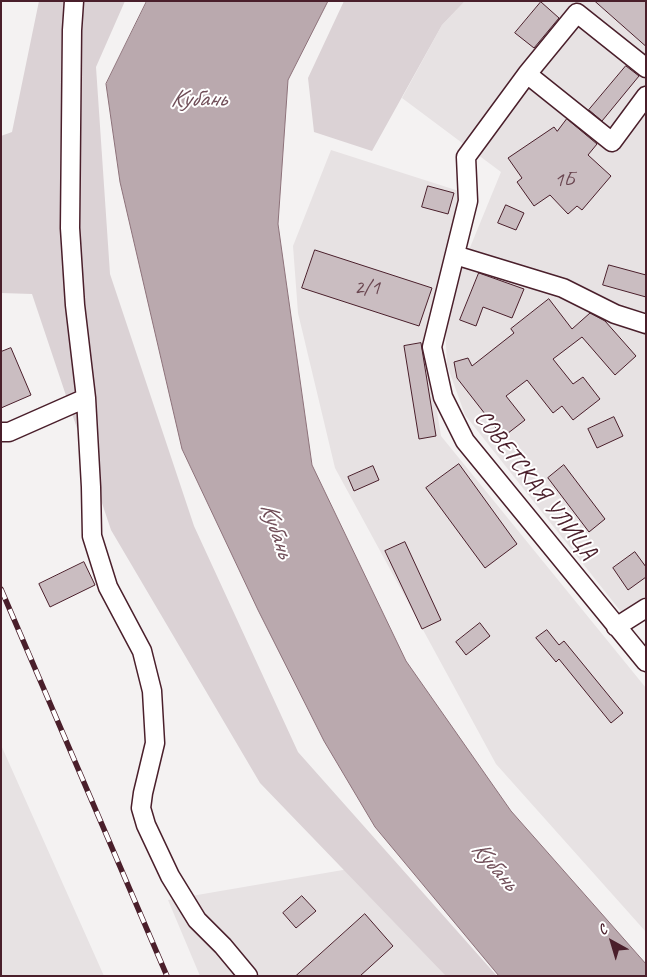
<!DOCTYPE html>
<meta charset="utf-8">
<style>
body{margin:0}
#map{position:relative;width:647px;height:977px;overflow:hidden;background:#f4f2f2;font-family:Caveat,sans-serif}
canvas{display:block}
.frame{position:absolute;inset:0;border:2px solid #4a1f2b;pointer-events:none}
.north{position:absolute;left:587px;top:917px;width:50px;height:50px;-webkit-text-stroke:4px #fff;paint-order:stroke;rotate:321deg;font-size:14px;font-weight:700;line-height:20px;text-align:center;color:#4a1f2b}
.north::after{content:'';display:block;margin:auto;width:18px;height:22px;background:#4a1f2b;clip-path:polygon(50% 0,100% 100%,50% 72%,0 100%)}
</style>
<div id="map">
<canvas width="647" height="977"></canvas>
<div class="frame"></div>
<div class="north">С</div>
</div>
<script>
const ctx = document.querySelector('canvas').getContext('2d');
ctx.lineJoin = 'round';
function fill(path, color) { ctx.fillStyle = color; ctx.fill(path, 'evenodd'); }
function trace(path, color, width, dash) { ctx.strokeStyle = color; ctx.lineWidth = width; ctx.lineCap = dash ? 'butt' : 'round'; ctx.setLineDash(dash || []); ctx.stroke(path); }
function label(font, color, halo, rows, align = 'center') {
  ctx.font = font + ' Caveat,sans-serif'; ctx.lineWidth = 4; ctx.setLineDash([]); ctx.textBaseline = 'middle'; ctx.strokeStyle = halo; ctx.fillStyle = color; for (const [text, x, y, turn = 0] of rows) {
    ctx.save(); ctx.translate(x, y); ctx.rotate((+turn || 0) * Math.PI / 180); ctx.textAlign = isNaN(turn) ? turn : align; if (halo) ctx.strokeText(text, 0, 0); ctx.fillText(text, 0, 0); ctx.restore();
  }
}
fill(new Path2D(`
 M465,1H646V597L622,613L465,415L447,365L445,325L453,289L501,172L402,98L442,25Z
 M331,150L462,192L426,343L441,436L646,688V932L496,764L335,468L298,313L293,246Z
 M1,745L104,976H1Z
 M372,865L474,976H200L168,900Z`), '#e7e2e3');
fill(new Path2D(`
 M39,1H125L96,67L110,274L194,526L298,752L497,976H446L260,783L111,530L32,294L1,293V136L12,132Z
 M344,1H465L442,25L372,151L314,132L308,78Z`), '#dbd2d5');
const water = new Path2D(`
 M147,1H328L288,80L278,224L312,465L406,661L511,811L646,964V976H499L375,827L324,741L258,610L182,449L120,182L106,84Z`);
fill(water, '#baa9ae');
trace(water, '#8d727a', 1);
const building = new Path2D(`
 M595,1H646V46Z
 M541,2L559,18L534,48L515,33Z
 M626,66L639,76L602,121L589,110Z
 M567,119L597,144L588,155L611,176L582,210L577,206L568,214L550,195L534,206L517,182L522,178L508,158L554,127L557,131Z
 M428,186L454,193L448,214L422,207Z
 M506,205L524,213L516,230L498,223Z
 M315,250L432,288L419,326L302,288Z
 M609,265L646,275V297L603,285Z
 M479,273L524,289L512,318L483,307L476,326L460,320Z
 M549,299L572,329L590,313L605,321L636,356L615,375L582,337L553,359L573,384L583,377L600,399L573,420L562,406L553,413L527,380L506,396L525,420L503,437L457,378L454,362L468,358L472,366L514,333L511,329Z
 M421,343L436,436L419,439L404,346Z
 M11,348L31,395L1,408V352Z
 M614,417L623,436L597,448L588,429Z
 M459,464L517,544L485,568L426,488Z
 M564,465L605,519L589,532L548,478Z
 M373,466L379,480L354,491L348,477Z
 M405,542L441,620L422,629L385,551Z
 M635,552L646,567V577L628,590L613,568Z
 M84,562L95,585L50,607L39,584Z
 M480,623L490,636L466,655L456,642Z
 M547,630L559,645L564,641L623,713L611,723L559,659L556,662L536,638Z
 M302,896L316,911L296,928L283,913Z
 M365,914L393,946L360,976H296Z`);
fill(building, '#cabdc1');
trace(building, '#4a1f2b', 1);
const minor = new Path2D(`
 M74,1L72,30L70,228L75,305L86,398L91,487L92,536L108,587L142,651L152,691L155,743L143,793L141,808L146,825L170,876L197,920L223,946L248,976
 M646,68L577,13L527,74L466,157L468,201L432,347L443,397L465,441L646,662
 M527,74L612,142L646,96
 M455,255L563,288L615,314L646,324
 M1,432H9L86,398
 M616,627L646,608`);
trace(minor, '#4a1f2b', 21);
trace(minor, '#fff', 18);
const rail = new Path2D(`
 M1,589L167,976`);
trace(rail, '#4a1f2b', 5.5);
trace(rail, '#fff', 4, [11]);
label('21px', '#6a4650', null, [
 ["1Б",564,180],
 ["2/1",367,288]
]);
label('24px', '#4a1f2b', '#fff', [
 ["СОВЕТСКАЯ УЛИЦА",535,485,52]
]);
label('italic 25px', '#714f59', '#fff', [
 ["Кубань",198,99],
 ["Кубань",276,530,71],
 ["Кубань",494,866,49]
]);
</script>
